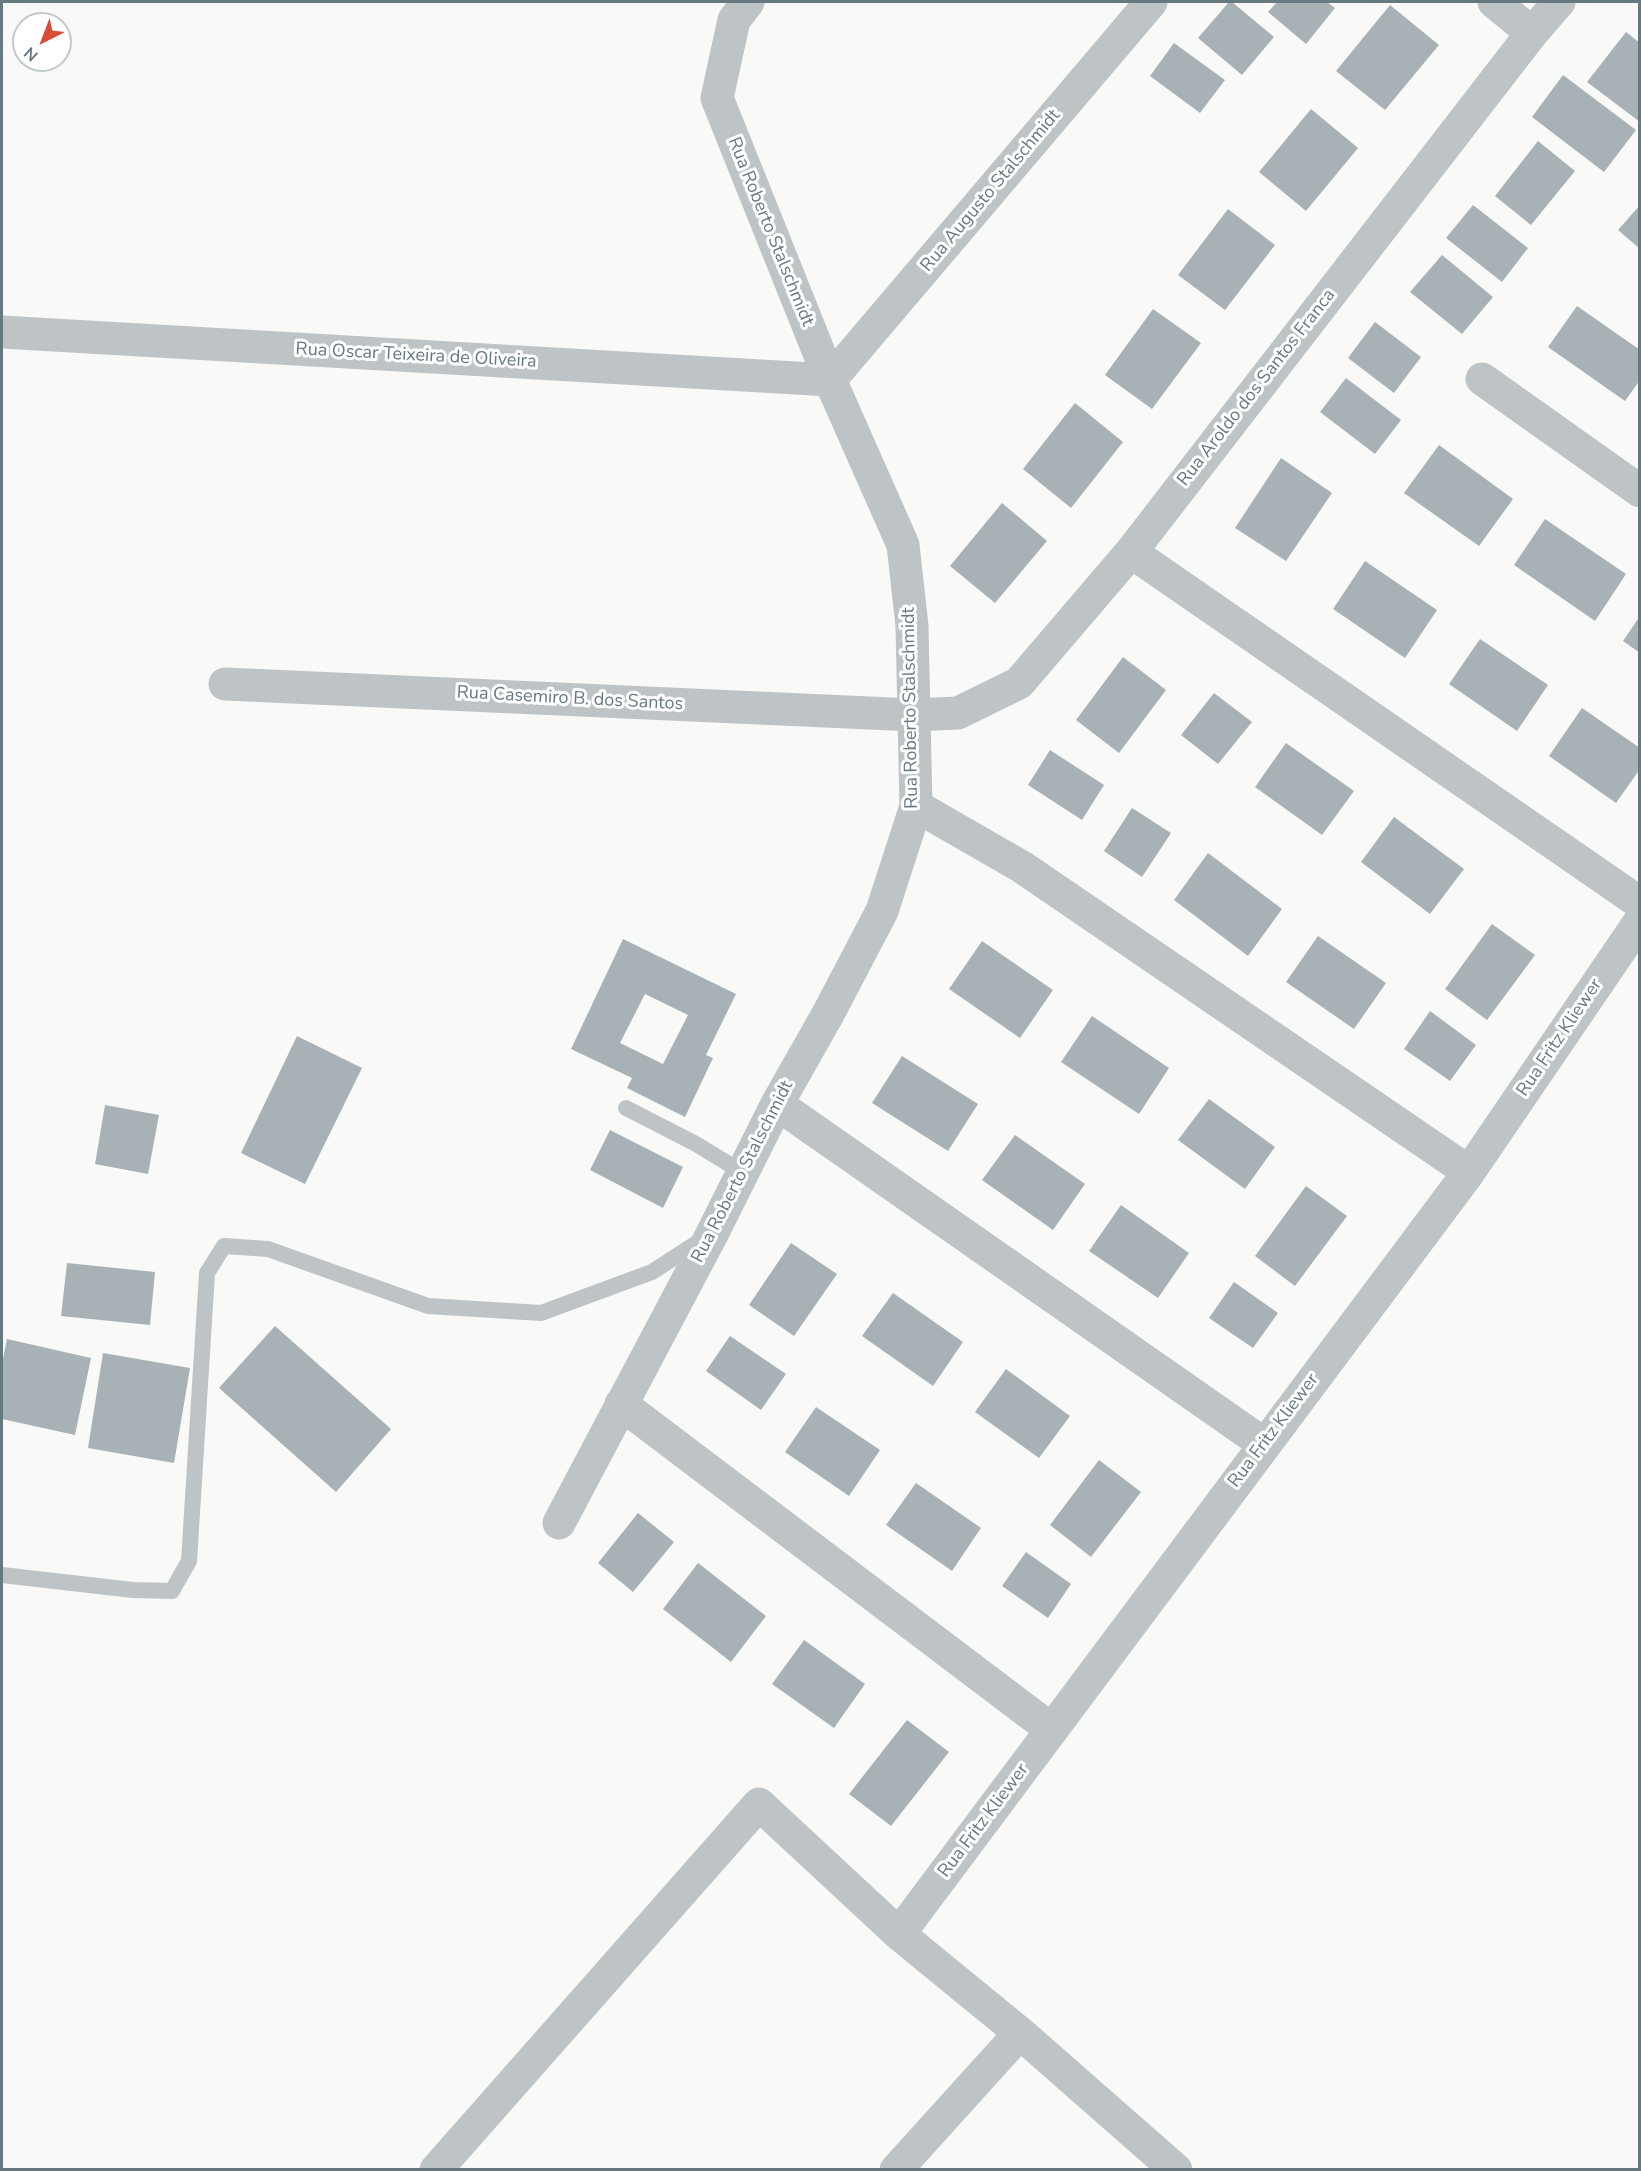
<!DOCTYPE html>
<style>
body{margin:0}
#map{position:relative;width:1641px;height:2171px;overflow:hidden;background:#f9f9f7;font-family:"Nunito Sans",sans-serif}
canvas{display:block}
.frame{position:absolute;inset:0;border:3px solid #667880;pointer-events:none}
.north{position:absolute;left:12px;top:12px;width:60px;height:60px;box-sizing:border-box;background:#fff;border:2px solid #c2c9cc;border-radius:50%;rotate:222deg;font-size:16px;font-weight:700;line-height:24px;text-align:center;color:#667880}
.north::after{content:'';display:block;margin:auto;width:21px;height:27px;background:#d94d37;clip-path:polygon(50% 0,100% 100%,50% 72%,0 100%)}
</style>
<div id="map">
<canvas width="1641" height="2171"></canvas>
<div class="frame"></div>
<div class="north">N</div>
</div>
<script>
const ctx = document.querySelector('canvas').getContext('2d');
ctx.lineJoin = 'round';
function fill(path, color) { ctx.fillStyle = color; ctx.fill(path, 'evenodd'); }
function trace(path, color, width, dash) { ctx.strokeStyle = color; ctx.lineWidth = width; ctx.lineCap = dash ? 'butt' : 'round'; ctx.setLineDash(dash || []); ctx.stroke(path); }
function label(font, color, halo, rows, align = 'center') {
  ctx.font = font + ' "Nunito Sans",sans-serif'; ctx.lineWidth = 6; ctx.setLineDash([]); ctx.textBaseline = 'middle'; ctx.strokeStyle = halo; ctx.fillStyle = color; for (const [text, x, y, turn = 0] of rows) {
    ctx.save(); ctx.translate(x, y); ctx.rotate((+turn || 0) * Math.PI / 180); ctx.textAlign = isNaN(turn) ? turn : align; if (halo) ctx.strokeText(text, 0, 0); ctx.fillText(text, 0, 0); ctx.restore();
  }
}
fill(new Path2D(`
 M1229,2H1232L1274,37L1242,75L1198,38Z
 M1277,2H1327L1335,8L1306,44L1268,12Z
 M1390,5L1439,45L1385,110L1336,71Z
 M1626,32L1640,43V122L1587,82Z
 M1174,43L1225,80L1200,113L1150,76Z
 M1563,75L1636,130L1604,172L1532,117Z
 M1311,109L1358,148L1306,211L1259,172Z
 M1538,141L1575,171L1531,225L1495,196Z
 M1473,205L1528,248L1502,282L1446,238Z
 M1640,205V249L1618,230Z
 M1228,209L1275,245L1225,310L1178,275Z
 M1442,255L1493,297L1462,334L1410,292Z
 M1577,306L1640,350V380L1625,401L1548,347Z
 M1153,309L1201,343L1152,409L1105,375Z
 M1375,322L1421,357L1394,393L1348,358Z
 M1346,378L1401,420L1375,454L1320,412Z
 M1075,403L1123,442L1071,508L1023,469Z
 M1439,445L1513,499L1479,546L1404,493Z
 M1281,458L1332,493L1286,561L1235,528Z
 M1002,503L1047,541L995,603L950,566Z
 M1545,519L1626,574L1595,621L1514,565Z
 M1365,561L1437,610L1405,658L1333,609Z
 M1640,616V653L1623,641Z
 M1480,639L1548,685L1517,731L1449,684Z
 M1123,657L1166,690L1119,753L1076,720Z
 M1214,693L1252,722L1218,764L1181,735Z
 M1582,708L1640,748V769L1616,803L1549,756Z
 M1286,743L1354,791L1322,835L1255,787Z
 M1050,750L1104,785L1082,820L1028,785Z
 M1132,808L1171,833L1142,877L1104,851Z
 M1394,817L1464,869L1430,914L1361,862Z
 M1208,853L1282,909L1248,956L1174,900Z
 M1492,924L1535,955L1487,1020L1445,989Z
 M1318,936L1386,983L1354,1029L1286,982Z
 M623,939L736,994L706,1055L713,1058L685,1117L627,1088L632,1078L571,1049ZM645,994L688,1015L663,1064L620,1043Z
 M982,941L1053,990L1020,1038L949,989Z
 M1430,1011L1476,1045L1450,1081L1404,1049Z
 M1092,1016L1169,1068L1139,1114L1061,1062Z
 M297,1036L362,1068L305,1184L241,1153Z
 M902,1056L978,1104L948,1151L872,1103Z
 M1209,1099L1275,1147L1245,1189L1178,1140Z
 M105,1105L159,1115L148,1174L95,1164Z
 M610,1130L683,1167L663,1208L590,1170Z
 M1015,1135L1085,1184L1053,1230L982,1180Z
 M1306,1186L1347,1216L1295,1286L1255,1256Z
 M1121,1205L1189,1253L1158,1298L1089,1251Z
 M791,1243L837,1274L794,1336L749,1305Z
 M67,1263L155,1272L150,1325L61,1316Z
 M1234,1282L1278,1313L1253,1348L1209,1318Z
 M893,1293L963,1342L933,1386L862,1336Z
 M275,1326L391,1429L336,1492L219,1388Z
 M730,1336L786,1374L761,1410L706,1371Z
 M7,1339L91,1358L75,1435L2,1419V1364Z
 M103,1353L190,1368L174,1463L88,1448Z
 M1006,1369L1070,1416L1039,1458L975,1412Z
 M816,1407L880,1450L849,1496L785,1452Z
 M1099,1460L1141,1492L1091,1557L1050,1525Z
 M916,1483L981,1528L952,1571L886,1525Z
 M638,1513L674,1542L633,1592L598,1563Z
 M1026,1552L1071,1584L1048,1618L1002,1586Z
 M698,1563L766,1616L731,1662L663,1609Z
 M804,1640L865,1684L834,1728L772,1684Z
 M907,1720L949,1752L891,1826L849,1794Z`), '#a8b2b6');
trace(new Path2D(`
 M626,1108L696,1144L742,1172
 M2,1575L133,1590L172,1591L189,1561L207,1273L224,1246L268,1249L428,1306L541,1313L652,1272L703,1239`), '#bec4c6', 16);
trace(new Path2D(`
 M1494,2L1532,33
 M2,332L830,380L1151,2
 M1482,379L1640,491
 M1131,552L1640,903
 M225,684L914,715L958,713L1019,683L1131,552L1532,33L1559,2
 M916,806L1022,867L1469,1172
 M777,1104L1264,1444
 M621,1404L1052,1730
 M559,1523L712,1234L777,1104L828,1014L882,911L916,806L912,626L903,545L830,380L717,98L734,20L748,2
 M899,1934L1469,1172L1640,921
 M436,2170L759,1804L899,1934L1020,2033L1176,2170
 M896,2170L1020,2033`), '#bec4c6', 33);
label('18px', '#667880', '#fff', [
 ["Rua Augusto Stalschmidt",991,191,-50],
 ["Rua Roberto Stalschmidt",770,232,68],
 ["Rua Oscar Teixeira de Oliveira",416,356,3],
 ["Rua Aroldo dos Santos Franca",1257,388,-52],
 ["Rua Casemiro B. dos Santos",570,699,3],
 ["Rua Roberto Stalschmidt",911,708,-91],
 ["Rua Fritz Kliewer",1560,1038,-56],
 ["Rua Roberto Stalschmidt",743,1172,-63],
 ["Rua Fritz Kliewer",1274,1431,-53],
 ["Rua Fritz Kliewer",984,1821,-53]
]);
</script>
